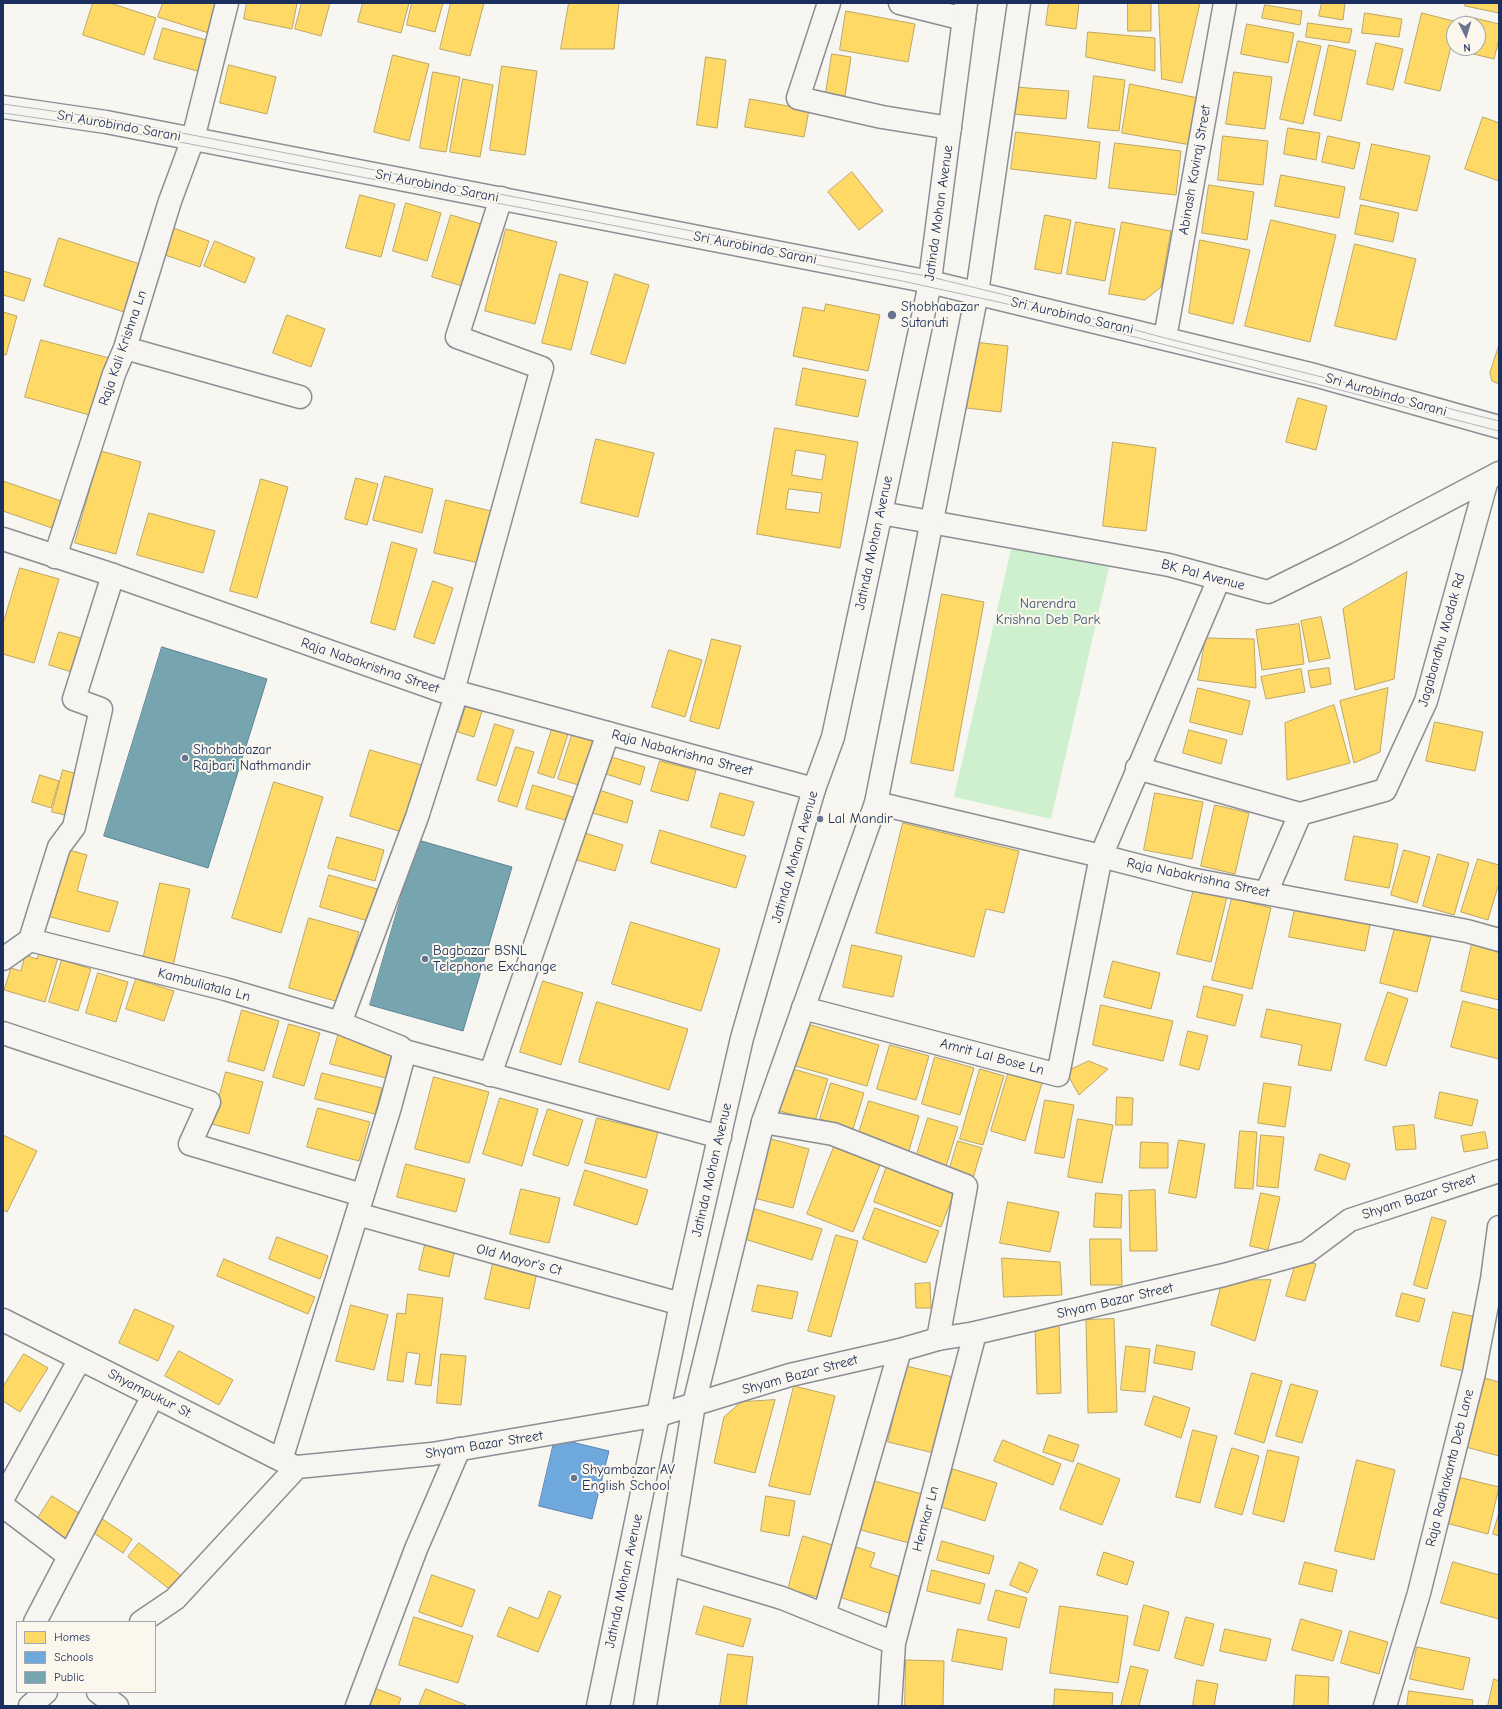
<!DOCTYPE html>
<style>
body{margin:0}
#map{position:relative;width:1502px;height:1709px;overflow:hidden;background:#f8f6f0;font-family:"Comic Neue",sans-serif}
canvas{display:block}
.frame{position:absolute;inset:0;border:4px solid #1b2f5e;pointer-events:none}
.legend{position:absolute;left:16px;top:1621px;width:140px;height:72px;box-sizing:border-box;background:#fbf7ec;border:1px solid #a1a7b3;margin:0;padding:5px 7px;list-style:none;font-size:12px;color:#1b2f5e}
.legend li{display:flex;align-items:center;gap:8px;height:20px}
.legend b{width:20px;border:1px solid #a1a7b3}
.north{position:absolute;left:1446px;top:16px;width:40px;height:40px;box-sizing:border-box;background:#fbf7ec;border:1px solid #a1a7b3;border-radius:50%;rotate:175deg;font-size:11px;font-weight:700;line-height:16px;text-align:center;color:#1b2f5e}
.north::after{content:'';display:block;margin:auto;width:14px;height:18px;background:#687591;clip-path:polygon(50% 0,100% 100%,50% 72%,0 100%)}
</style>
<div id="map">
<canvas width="1502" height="1709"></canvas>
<div class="frame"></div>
<ul class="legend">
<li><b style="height:11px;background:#ffd966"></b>Homes</li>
<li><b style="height:11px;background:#6fa8dc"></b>Schools</li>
<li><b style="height:11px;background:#76a5af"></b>Public</li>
</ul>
<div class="north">N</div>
</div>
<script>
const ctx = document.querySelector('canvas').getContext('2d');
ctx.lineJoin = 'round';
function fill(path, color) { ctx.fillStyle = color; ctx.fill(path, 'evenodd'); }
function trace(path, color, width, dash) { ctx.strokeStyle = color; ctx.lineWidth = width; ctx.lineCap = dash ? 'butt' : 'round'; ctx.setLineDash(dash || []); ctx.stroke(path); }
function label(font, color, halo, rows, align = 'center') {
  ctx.font = font + ' "Comic Neue",sans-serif'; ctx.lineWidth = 4; ctx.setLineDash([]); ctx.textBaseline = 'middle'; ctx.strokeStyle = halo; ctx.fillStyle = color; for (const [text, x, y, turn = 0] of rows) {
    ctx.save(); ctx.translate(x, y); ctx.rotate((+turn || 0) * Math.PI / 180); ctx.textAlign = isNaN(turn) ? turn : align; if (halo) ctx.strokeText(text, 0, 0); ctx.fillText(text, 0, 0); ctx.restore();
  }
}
fill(new Path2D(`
 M1012,545L1109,567L1051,819L954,797Z`), '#cff0cf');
const homes = new Path2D(`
 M93,3H110L156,18L144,55L83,35Z
 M163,3H222L212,34L158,17Z
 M247,3H297L292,29L244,19Z
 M302,3H330L321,36L295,29Z
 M363,3H409L401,33L358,22Z
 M412,3H443L435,32L407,25Z
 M451,3H484L470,56L440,49Z
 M569,3H619L614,49H561Z
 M1049,3H1079L1076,29L1046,25Z
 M1128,3H1151V31H1128Z
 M1159,3H1200L1182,83L1162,79Z
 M1322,3H1345L1343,20L1319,16Z
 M1466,3H1499V13L1465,6Z
 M1265,5L1302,11L1300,25L1262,18Z
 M846,11L915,24L908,62L840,50Z
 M1365,13L1402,19L1399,37L1362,33Z
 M1422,13L1457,22L1456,24H1454V34L1440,91L1405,83Z
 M1466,16L1499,24V39L1494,59L1457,50L1458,48H1478V24H1464Z
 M1308,23L1352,29L1349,43L1306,37Z
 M1247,24L1294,33L1288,63L1241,54Z
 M163,28L210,41L201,72L154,59Z
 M1088,32L1155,38V71L1086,57Z
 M1298,41L1321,46L1303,124L1280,119Z
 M1376,43L1403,49L1393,90L1367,84Z
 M1329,45L1356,51L1341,121L1314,115Z
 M832,54L851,57L845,96L826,93Z
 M393,55L429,64L409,141L374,132Z
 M706,57L726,60L717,128L697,125Z
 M229,65L276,77L267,114L220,103Z
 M502,66L537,71L525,155L490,150Z
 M433,72L460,77L446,152L420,148Z
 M1234,72L1272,77L1265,129L1226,124Z
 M1094,76L1125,80L1119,131L1088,128Z
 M463,79L493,85L480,157L450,152Z
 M1130,84L1198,98L1191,145L1122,133Z
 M1015,87L1069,91L1066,119L1013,114Z
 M750,99L809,110L804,137L745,127Z
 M1483,117L1499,123V181L1465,169Z
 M1288,128L1320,133L1316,160L1284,154Z
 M1016,132L1100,142L1096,179L1011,169Z
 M1223,136L1268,141L1263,185L1218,180Z
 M1328,136L1360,143L1354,169L1322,162Z
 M1115,143L1181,151L1176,195L1109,188Z
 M1372,144L1430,156L1417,211L1360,199Z
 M852,172L883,211L859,230L828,192Z
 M1281,175L1345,187L1339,218L1275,206Z
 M1209,185L1254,192L1247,240L1202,233Z
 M360,195L395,204L381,257L346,248Z
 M406,203L441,213L427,261L393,251Z
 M1361,205L1399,213L1393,242L1355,234Z
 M451,215L488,226L469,288L432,277Z
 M1045,215L1071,220L1061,274L1035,269Z
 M1271,220L1336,235L1310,342L1245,326Z
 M1076,222L1115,229L1105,281L1067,274Z
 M1122,222L1171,231L1161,287L1145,300L1109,294Z
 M168,226L209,241L200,267L159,253Z
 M506,229L557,242L535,324L485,311Z
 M59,238L140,264L124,312L44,286Z
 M1200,240L1250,250L1233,324L1189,313Z
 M215,241L255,258L245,283L204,266Z
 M1355,244L1416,259L1396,340L1335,326Z
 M3,271L31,279L24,301L3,295Z
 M560,274L588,282L571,350L542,343Z
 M615,274L649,285L625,364L591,354Z
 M826,304L880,315L868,371L793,356L803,307L824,311Z
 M3,312L17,316L6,355L3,354Z
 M287,315L325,329L311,367L273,353Z
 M41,340L109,358L93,416L25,397Z
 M975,342L1008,346L1001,412L967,408Z
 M1499,345V384L1492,381L1490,373Z
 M803,368L866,380L858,417L796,405Z
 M1298,398L1327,406L1316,450L1286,442Z
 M775,428L858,442L840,548L757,534ZM796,450L826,455L822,480L792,475ZM789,489L822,493L819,513L786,509Z
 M596,439L654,453L638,517L581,503Z
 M1113,442L1156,448L1146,531L1103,526Z
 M101,451L141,462L116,554L75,543Z
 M385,476L433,489L422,533L373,520Z
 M356,478L378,484L367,525L345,519Z
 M261,479L288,487L257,598L230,591Z
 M3,481L61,501L52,528L3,511Z
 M446,500L491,511L479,563L434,553Z
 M149,513L215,531L203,573L137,555Z
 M392,542L417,549L395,630L371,623Z
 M20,568L59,579L34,663L3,654V624Z
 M1407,572L1394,679L1355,690L1343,609Z
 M433,581L453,588L434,644L414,637Z
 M942,594L984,602L953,771L911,763Z
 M1321,617L1330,658L1309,662L1301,621Z
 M1299,624L1304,664L1262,670L1256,630Z
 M59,632L88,640L78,674L49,665Z
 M1206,638L1254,639L1256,688L1198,680Z
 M712,639L741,646L719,729L690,721Z
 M669,650L702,660L685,717L652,707Z
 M1329,668L1331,684L1311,688L1308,671Z
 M1301,669L1305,692L1266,699L1261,677Z
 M1198,688L1250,701L1242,735L1190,722Z
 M1388,688L1380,752L1354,763L1340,701Z
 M1334,705L1350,763L1287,780L1285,723Z
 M466,706L482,711L474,737L458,732Z
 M1435,722L1483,732L1475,771L1426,761Z
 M495,724L514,730L496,786L477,780Z
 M552,729L568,734L554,778L538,773Z
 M574,729L597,736L582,786L558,779Z
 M1189,730L1227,740L1221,764L1183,753Z
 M516,747L534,752L517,807L498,801Z
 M370,750L425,766L405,833L350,816Z
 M608,756L645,767L640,785L603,773Z
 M660,761L696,770L688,801L651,791Z
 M63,770L85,776L74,817L52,812Z
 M40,775L59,781L51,808L32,802Z
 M274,782L323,797L281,933L232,918Z
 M533,785L573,797L565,820L526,809Z
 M596,789L633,801L627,823L589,812Z
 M720,793L754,802L744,836L711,827Z
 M1155,793L1203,802L1192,859L1144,850Z
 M1215,805L1249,813L1235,874L1201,866Z
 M903,823L1019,851L1004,913L986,909L974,957L876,933Z
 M660,830L746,856L736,888L651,863Z
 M585,833L623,845L615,871L577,860Z
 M1354,836L1398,844L1389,888L1345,880Z
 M337,837L384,850L375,881L328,868Z
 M62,848L87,855L77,891L118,902L109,932L43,915Z
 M1404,850L1430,857L1417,903L1391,895Z
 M1438,854L1469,863L1454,915L1423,906Z
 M1478,859L1499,865V883L1488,920L1461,912Z
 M329,875L377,889L368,921L320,907Z
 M160,883L190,889L173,966L143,960Z
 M1194,889L1227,897L1211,962L1177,954Z
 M1232,898L1271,908L1252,989L1212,980Z
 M1296,904L1371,919L1365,951L1289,937Z
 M309,918L359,932L339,1002L289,988Z
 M631,922L720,949L701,1011L612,984Z
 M1395,928L1431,937L1417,992L1380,983Z
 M1472,944L1499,951V1000L1461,991Z
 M852,945L902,956L893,997L843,987Z
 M40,949L59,954L45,1002L4,990L11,968L21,971L25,955L37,959Z
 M62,960L91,969L78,1011L49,1002Z
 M1113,961L1160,973L1151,1009L1104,997Z
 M98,973L128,982L116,1022L86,1013Z
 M136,979L174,991L164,1021L126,1009Z
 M543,981L583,993L561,1065L520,1052Z
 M1204,986L1243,995L1235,1026L1197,1017Z
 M1388,992L1408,999L1386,1066L1365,1060Z
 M1463,1001L1499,1010V1059L1451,1047Z
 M597,1002L688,1029L669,1090L579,1062Z
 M1101,1005L1173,1021L1163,1061L1093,1045Z
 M1267,1009L1341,1024L1331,1071L1298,1065L1302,1045L1261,1037Z
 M242,1010L279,1021L264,1071L228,1061Z
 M804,1023L879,1045L867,1086L792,1065Z
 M289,1024L320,1033L304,1086L273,1077Z
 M1188,1031L1208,1036L1199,1070L1180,1065Z
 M339,1032L394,1046L386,1078L330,1064Z
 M890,1045L929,1056L916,1100L877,1089Z
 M935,1057L974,1068L960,1115L922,1104Z
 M1089,1061L1108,1069L1079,1095L1066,1072Z
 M793,1069L828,1079L815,1121L780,1111Z
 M980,1069L1004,1076L983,1145L960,1139Z
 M226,1072L263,1082L249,1134L212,1124Z
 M322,1073L382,1088L375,1114L315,1099Z
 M1008,1074L1042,1083L1025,1141L991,1131Z
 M434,1077L489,1092L469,1163L415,1149Z
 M831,1083L864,1093L853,1129L820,1119Z
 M1264,1083L1291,1087L1285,1127L1258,1123Z
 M1440,1092L1478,1100L1472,1126L1435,1118Z
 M1117,1097L1133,1098L1132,1125H1116Z
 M500,1098L538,1109L522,1166L483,1154Z
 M1045,1100L1074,1105L1064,1158L1035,1153Z
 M869,1101L919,1116L908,1154L857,1139Z
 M318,1108L370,1122L359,1161L307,1147Z
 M548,1109L583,1120L568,1166L533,1155Z
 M597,1118L658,1132L646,1178L585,1163Z
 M928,1118L958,1127L945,1170L915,1161Z
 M1078,1119L1113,1125L1102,1183L1068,1177Z
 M1414,1125L1416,1149L1396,1150L1393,1127Z
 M1240,1131L1257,1132L1253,1189L1235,1188Z
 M1485,1132L1488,1148L1464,1152L1461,1136Z
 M3,1135L37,1151L7,1212L3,1210Z
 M1261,1135L1284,1137L1278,1188L1257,1186Z
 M771,1139L809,1149L793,1208L754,1198Z
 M1179,1140L1205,1144L1196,1198L1169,1193Z
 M958,1141L982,1148L973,1178L949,1171Z
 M1141,1142L1168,1143V1168H1140Z
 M834,1147L880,1165L853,1232L807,1214Z
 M1320,1154L1350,1164L1345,1180L1315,1170Z
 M406,1164L465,1179L456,1212L397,1197Z
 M887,1166L955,1191L941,1227L874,1202Z
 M585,1170L648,1190L637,1225L574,1205Z
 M521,1189L560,1198L549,1243L510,1234Z
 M1155,1190L1157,1251H1130L1129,1191Z
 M1096,1193L1122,1195L1121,1228L1094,1227Z
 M1261,1193L1280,1197L1268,1250L1250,1246Z
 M1008,1202L1059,1212L1050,1252L1000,1243Z
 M745,1206L822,1229L812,1260L735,1236Z
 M875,1208L939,1231L926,1263L863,1239Z
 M1432,1217L1446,1221L1427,1289L1414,1285Z
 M836,1235L858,1241L831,1337L808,1331Z
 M277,1237L328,1256L320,1279L269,1259Z
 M1090,1239H1121L1122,1285H1091Z
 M426,1241L455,1248L449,1277L419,1270Z
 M1002,1258L1060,1262L1062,1295L1004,1297Z
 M224,1259L315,1297L308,1314L217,1276Z
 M494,1259L538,1268L529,1309L485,1299Z
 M1297,1259L1316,1264L1305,1301L1286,1296Z
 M1271,1280L1255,1341L1211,1325L1222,1281Z
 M930,1283L931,1308H916L915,1284Z
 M758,1285L798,1292L792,1319L752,1311Z
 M1402,1293L1425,1299L1419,1322L1396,1316Z
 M408,1294L443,1298L431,1386L415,1384L420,1354L407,1352L403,1382L387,1380L397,1313L405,1314Z
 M351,1305L388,1315L374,1370L336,1361Z
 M135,1309L174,1326L158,1361L119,1343Z
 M1453,1312L1481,1318L1469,1372L1441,1366Z
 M1114,1319L1117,1412L1088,1413L1086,1320Z
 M1059,1325L1061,1393L1037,1394L1035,1326Z
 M1157,1345L1195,1352L1192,1370L1154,1363Z
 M1126,1346L1150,1349L1145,1392L1121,1390Z
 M179,1351L233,1380L219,1405L165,1376Z
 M24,1354L48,1368L20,1412L3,1401V1387Z
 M441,1354L466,1356L461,1405L437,1403Z
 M906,1366L953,1377L934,1453L888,1442Z
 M1252,1373L1282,1381L1264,1443L1235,1434Z
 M1484,1378L1499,1382V1456L1466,1447Z
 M1291,1384L1318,1391L1302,1443L1276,1436Z
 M794,1386L835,1396L810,1495L769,1486Z
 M1154,1396L1190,1408L1181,1438L1145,1425Z
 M775,1400L755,1473L714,1463L724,1417L741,1402Z
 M1193,1430L1217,1436L1200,1503L1176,1497Z
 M1049,1435L1079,1445L1073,1462L1043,1452Z
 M1003,1440L1061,1464L1053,1485L994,1461Z
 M1232,1448L1259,1456L1242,1515L1215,1507Z
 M1268,1450L1299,1457L1284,1522L1253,1514Z
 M1357,1460L1395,1470L1374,1560L1335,1551Z
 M1078,1463L1120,1479L1102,1525L1060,1509Z
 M953,1469L997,1483L985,1521L941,1507Z
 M1458,1477L1499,1487L1488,1534L1446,1523Z
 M874,1481L922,1494L909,1543L861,1530Z
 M52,1496L85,1517L70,1542L36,1521Z
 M766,1496L795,1501L789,1536L761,1531Z
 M1499,1513V1536L1493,1534Z
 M98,1516L132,1539L123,1553L88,1529Z
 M803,1536L839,1547L824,1599L788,1589Z
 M942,1541L994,1556L989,1574L937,1560Z
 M139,1543L183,1577L172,1591L128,1557Z
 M856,1547L875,1553L870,1567L907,1579L895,1615L839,1597Z
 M1104,1552L1134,1562L1127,1585L1097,1575Z
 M1020,1562L1038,1570L1028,1593L1010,1585Z
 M1305,1562L1337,1570L1332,1592L1299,1584Z
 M1453,1562L1499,1575V1619L1441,1603Z
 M932,1570L985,1584L980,1604L927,1591Z
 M432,1575L475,1590L462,1627L419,1612Z
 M996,1590L1027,1598L1019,1628L988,1620Z
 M549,1591L561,1596L538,1652L497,1636L509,1607L538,1619Z
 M1144,1605L1169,1612L1159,1651L1134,1645Z
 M704,1606L751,1619L743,1647L696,1634Z
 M1060,1606L1128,1616L1118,1683L1050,1673Z
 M414,1617L473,1636L458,1683L399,1665Z
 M1186,1617L1214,1624L1203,1666L1175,1658Z
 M1301,1619L1342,1631L1333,1661L1292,1650Z
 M958,1629L1007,1638L1002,1670L952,1661Z
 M1225,1629L1271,1639L1266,1661L1220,1651Z
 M1350,1631L1388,1642L1379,1674L1341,1663Z
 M1417,1647L1470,1658L1463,1690L1410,1679Z
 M728,1654L753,1657L746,1706H720Z
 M906,1660L944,1661L943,1706H905Z
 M1131,1666L1148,1670L1139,1706H1121Z
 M1296,1675L1329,1677L1328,1706H1294Z
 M1494,1679L1499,1681V1706H1488Z
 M1197,1680L1218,1684L1214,1706H1193Z
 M374,1688L401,1698L398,1706H368Z
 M426,1689L466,1705V1706H419Z
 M1055,1689L1113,1693L1112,1706H1054Z
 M1409,1691L1473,1700L1472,1706H1407Z`);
fill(homes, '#ffd966');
trace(homes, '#bba664', 1);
const schools = new Path2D(`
 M555,1438L609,1451L592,1519L539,1506Z`);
fill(schools, '#6fa8dc');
trace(schools, '#5684b6', 1);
const public = new Path2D(`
 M162,647L267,679L208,868L104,836Z
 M418,840L512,867L463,1031L370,1005Z`);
fill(public, '#76a5af');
trace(public, '#5b8297', 1);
const street = new Path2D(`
 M829,3L798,98L882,117L950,128
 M900,3L964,19
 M125,348L300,397
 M55,557L114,374L125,348L170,201L193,139L227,3
 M453,691L542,368L457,337L501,198
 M1137,768L1300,814
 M1266,893L1300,814L1385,790L1426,701L1487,480
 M30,940L59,847L74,827L101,709L74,699L113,575
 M3,959L30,940L225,989L340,1023L400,1047L405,1051L720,1137
 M803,1008L1058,1075L1101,856L1219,579
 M340,1023L417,817L457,692
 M3,1033L209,1102L190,1144L362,1195
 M490,1075L608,733
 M763,1122L833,1134L966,1186L938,1339
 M357,1214L681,1304
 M3,1320L293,1466
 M281,1460L390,1107L405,1051
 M3,1498L80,1359
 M3,1506L69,1556
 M669,1564L782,1598L894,1643
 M824,1615L900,1350
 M35,1622L153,1396
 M98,1692L117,1706
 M357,1706L416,1549L459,1449
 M890,1706L894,1643L975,1333
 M1385,1706L1419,1593L1474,1373L1492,1279L1499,1227`);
const secondary = new Path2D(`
 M3,107L106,122L930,282L1314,375L1499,427
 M1165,338L1225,3
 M881,513L1169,565L1268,592L1347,553L1499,473
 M3,539L113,575L442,691L457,692L814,789
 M876,803L1101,856L1190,879L1467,931L1499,940
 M141,1622L175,1599L297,1467L432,1454L659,1415L790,1375L900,1350L938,1339L975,1333L1224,1275L1307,1252L1350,1220L1499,1171
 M30,1706L46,1692`);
const primary = new Path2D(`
 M598,1706L681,1304L742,1038L814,789L833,737L929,288L966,3
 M645,1706L694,1404L763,1122L876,803L977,293L1019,3`);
trace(street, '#8b8e94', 25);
trace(secondary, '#8b8e94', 25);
trace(primary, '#8b8e94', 25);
trace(street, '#f6f5f1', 22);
trace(secondary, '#f6f5f1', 22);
trace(primary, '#f6f5f1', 22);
trace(new Path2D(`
 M3,104L109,119L931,277L1005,295L1165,338L1499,421
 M3,113L107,128L902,281L1003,303L1499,431`), '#b3b5b7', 1);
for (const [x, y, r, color] of [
 [892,315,5,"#687591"],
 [185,758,4,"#687591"],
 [820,819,4,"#687591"],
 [425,959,4,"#687591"],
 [574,1478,4,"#687591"]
]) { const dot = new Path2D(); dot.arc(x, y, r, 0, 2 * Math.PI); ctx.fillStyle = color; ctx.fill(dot); trace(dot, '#fbf7ec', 1.5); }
label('14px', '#1b2f5e', '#fbf7ec', [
 ["Sri Aurobindo Sarani",119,126,10],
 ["Abinash Kaviraj Street",1195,170,-80],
 ["Sri Aurobindo Sarani",437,186,11],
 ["Jatinda Mohan Avenue",939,213,-82],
 ["Sri Aurobindo Sarani",755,248,11],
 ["Sri Aurobindo Sarani",1072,316,13],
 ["Raja Kali Krishna Ln",123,348,-71],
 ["Sri Aurobindo Sarani",1386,395,16],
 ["Jatinda Mohan Avenue",874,543,-78],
 ["BK Pal Avenue",1203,575,15],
 ["Jagabandhu Modak Rd",1442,640,-74],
 ["Raja Nabakrishna Street",370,666,19],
 ["Raja Nabakrishna Street",682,753,15],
 ["Jatinda Mohan Avenue",795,857,-74],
 ["Raja Nabakrishna Street",1198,878,12],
 ["Kambuliatala Ln",204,985,15],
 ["Amrit Lal Bose Ln",992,1057,15],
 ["Jatinda Mohan Avenue",712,1170,-77],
 ["Shyam Bazar Street",1419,1197,-18],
 ["Old Mayor's Ct",519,1260,15],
 ["Shyam Bazar Street",1115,1301,-13],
 ["Shyam Bazar Street",800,1375,-15],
 ["Shyampukur St.",150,1394,27],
 ["Shyam Bazar Street",484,1445,-9],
 ["Raja Radhakanta Deb Lane",1450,1468,-76],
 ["Hemkar Ln",926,1519,-75],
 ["Jatinda Mohan Avenue",624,1581,-78]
]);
label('14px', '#1b2f5e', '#fbf7ec', [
 ["Shobhabazar",901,307],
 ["Sutanuti",901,323],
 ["Shobhabazar",193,750],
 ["Rajbari Nathmandir",193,766],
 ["Lal Mandir",828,819],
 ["Bagbazar BSNL",433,951],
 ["Telephone Exchange",433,967],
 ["Shyambazar AV",582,1470],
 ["English School",582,1486]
], 'left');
label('14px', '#38556f', '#fbf7ec', [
 ["Narendra",1048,604],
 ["Krishna Deb Park",1048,620]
]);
</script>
